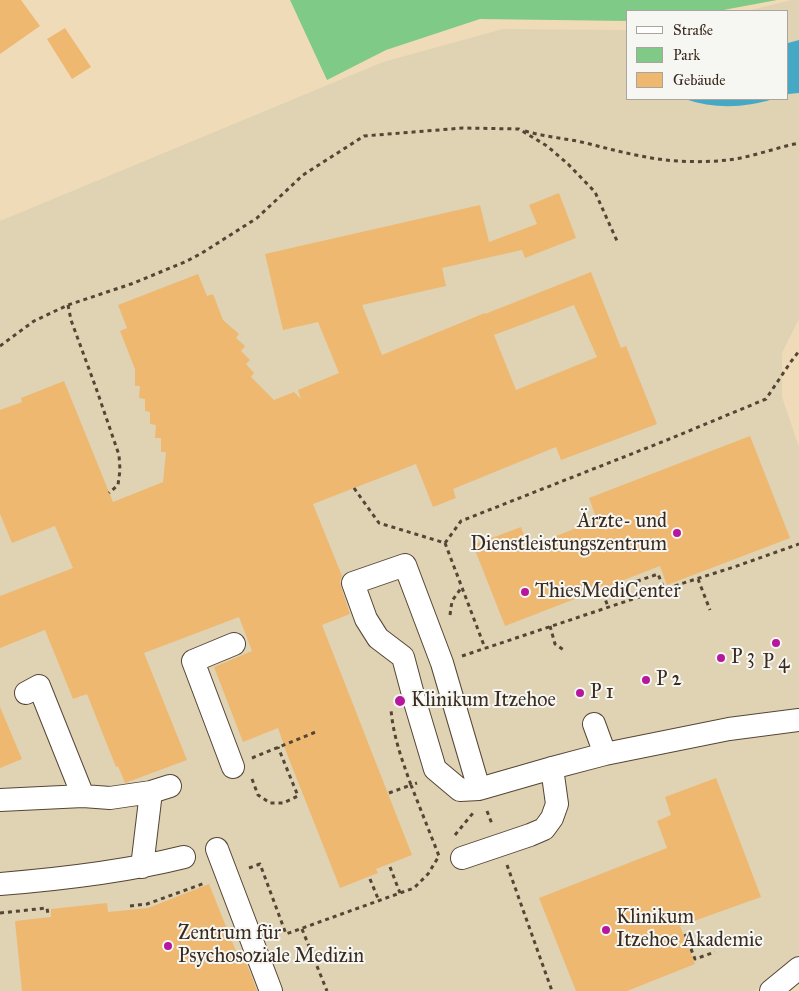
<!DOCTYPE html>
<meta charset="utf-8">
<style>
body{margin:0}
#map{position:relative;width:799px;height:991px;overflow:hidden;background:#f0dbb9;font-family:"IM FELL Great Primer",serif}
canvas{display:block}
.legend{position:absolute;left:626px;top:10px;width:162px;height:90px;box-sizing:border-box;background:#f6f6f2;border:1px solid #aba49d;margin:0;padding:6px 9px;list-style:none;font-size:15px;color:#3b2a1e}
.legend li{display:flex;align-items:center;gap:10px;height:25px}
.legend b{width:25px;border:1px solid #aba49d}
</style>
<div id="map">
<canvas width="799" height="991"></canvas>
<ul class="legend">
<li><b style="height:6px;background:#fff"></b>Straße</li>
<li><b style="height:14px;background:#7fca87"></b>Park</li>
<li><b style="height:14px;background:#eeb871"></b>Gebäude</li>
</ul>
</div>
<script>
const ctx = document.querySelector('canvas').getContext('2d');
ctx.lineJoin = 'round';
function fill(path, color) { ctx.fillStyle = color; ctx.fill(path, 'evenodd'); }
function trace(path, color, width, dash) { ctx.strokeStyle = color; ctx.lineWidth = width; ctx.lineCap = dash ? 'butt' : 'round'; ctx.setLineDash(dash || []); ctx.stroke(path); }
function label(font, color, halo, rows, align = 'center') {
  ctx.font = font + ' "IM FELL Great Primer",serif'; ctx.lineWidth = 4; ctx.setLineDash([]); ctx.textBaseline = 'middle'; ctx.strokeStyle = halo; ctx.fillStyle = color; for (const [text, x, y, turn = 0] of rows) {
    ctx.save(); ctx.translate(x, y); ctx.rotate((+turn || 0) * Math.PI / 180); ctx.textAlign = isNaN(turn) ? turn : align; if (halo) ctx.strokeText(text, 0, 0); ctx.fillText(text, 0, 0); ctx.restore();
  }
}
fill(new Path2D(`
 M791,0H799V319L782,353V397L799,447V954L755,991H0V221L383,62L503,29L628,30V99H788V11H747Z`), '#dfd3b4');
fill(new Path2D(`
 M290,0H777L718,11H628V21L480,19L386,50L327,80Z`), '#7fca87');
fill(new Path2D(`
 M799,40V93L788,94V43Z
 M685,99H773C745,108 714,109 685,99Z`), '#45a9c5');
fill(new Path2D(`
 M0,0H21L40,26L0,54Z
 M65,28L91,67L72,79L47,39Z
 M559,193L576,238L525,258L522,250L442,268L446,286L362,305L382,355L485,313V314L591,272L621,348L626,346L657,424L561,460L556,447L453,489L456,498L433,507L416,464L313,504L342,576L340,581L341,587L350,614L322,625L412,855L376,869L378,873L340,888L287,754L278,728L243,742L214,667L252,651L239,617L144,653L187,760L125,783L118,766L116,767L87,694L73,699L45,630L0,648V596L73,568L55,526L12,543L0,514V410L22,402L21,398L64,381L113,502L163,482L166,452H161V438H155L156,425L150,424V412L145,411V399L139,398L140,386H135V369L120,331L127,328L118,305L198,274L207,296L213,294L223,320L239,334L236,338L245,346L241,351L250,360L246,364L254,373L251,377L274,400L294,392L301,399L298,390L339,373L318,322L283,330L265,254L480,205L489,242L537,224L529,205ZM574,305L597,357L516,390L494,335Z
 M750,436L790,538L667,585L660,566L505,626L473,545L521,527L528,547L597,520L589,498Z
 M0,707L22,759L0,768Z
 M716,778L761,897L680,926L695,964L627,991H576L539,898L667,848L657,821L671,815L665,797Z
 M209,884L239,959L244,957L257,991H22L15,921L51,917V909L107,903L108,912L148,908Z`), '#eeb871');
const minor = new Path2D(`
 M26,693L39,686L83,796
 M594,724L605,754
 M233,767L193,661L234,644
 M479,789L442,663L405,565L353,583L366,619L378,638L403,657L415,702L435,769L460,790L479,789L552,768L605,754L729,729L799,720
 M0,800L83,796L110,798L151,792L170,786
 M217,849L271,991
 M462,858L530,835L544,829L552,818L557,804L552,768
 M142,867L151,792
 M0,884C62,879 124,872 184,857
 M771,991L799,968`);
trace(minor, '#564535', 24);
trace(new Path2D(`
 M525,131C542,136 560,138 577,141C599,146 619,152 641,156C669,162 700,163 728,160C752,157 775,148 799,143
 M68,305L71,320L96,388L119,455L120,470L118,485L109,493
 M0,346L34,321L68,305L131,284L185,262L202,253L257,218L303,175L364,136L463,128L519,129L547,146L568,164L595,192L617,241
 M354,488L379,523L445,543
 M445,543L461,521L667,440L766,399L790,363L799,351
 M445,543L485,648
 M698,579L710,610
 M602,589L603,593L658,574L664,589
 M603,593L608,607
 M450,615L452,601L462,587
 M550,626L555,644L565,651
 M462,656L630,600L734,567L799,544
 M252,758L318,731
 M252,779L258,795L270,803H283L298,796L278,747
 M389,793L411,785C402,760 393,736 391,709
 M487,811L492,824
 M455,835L473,813
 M507,865L552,991
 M390,867L400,893
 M249,868L260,864L286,934L414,888L428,874L439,856L411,785L417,783
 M370,879L379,901
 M130,906L147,904L205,883
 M0,913L47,908L48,914
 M302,929L327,991
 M685,934L695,959L715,952`), '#564535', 3, [4, 4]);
trace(minor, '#fff', 22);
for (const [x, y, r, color] of [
 [677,533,5,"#b5179e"],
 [525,592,5,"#b5179e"],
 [776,643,5,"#b5179e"],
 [721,658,5,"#b5179e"],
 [646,680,5,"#b5179e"],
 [580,693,5,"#b5179e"],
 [400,701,6,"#b5179e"],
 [606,930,5,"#b5179e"],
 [168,946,5,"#b5179e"]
]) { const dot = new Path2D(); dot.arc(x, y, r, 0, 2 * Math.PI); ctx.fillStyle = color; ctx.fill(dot); trace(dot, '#f6f6f2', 2); }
label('20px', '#3b2a1e', '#f6f6f2', [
 ["Ärzte- und",667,522,"right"],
 ["Dienstleistungszentrum",667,545,"right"],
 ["ThiesMediCenter",535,592],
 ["P 3",731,658],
 ["P 4",776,663,"center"],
 ["P 2",656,680],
 ["P 1",590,693],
 ["Klinikum Itzehoe",411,701],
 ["Klinikum",616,918],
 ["Itzehoe Akademie",616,941],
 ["Zentrum für",178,934],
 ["Psychosoziale Medizin",178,957]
], 'left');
</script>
